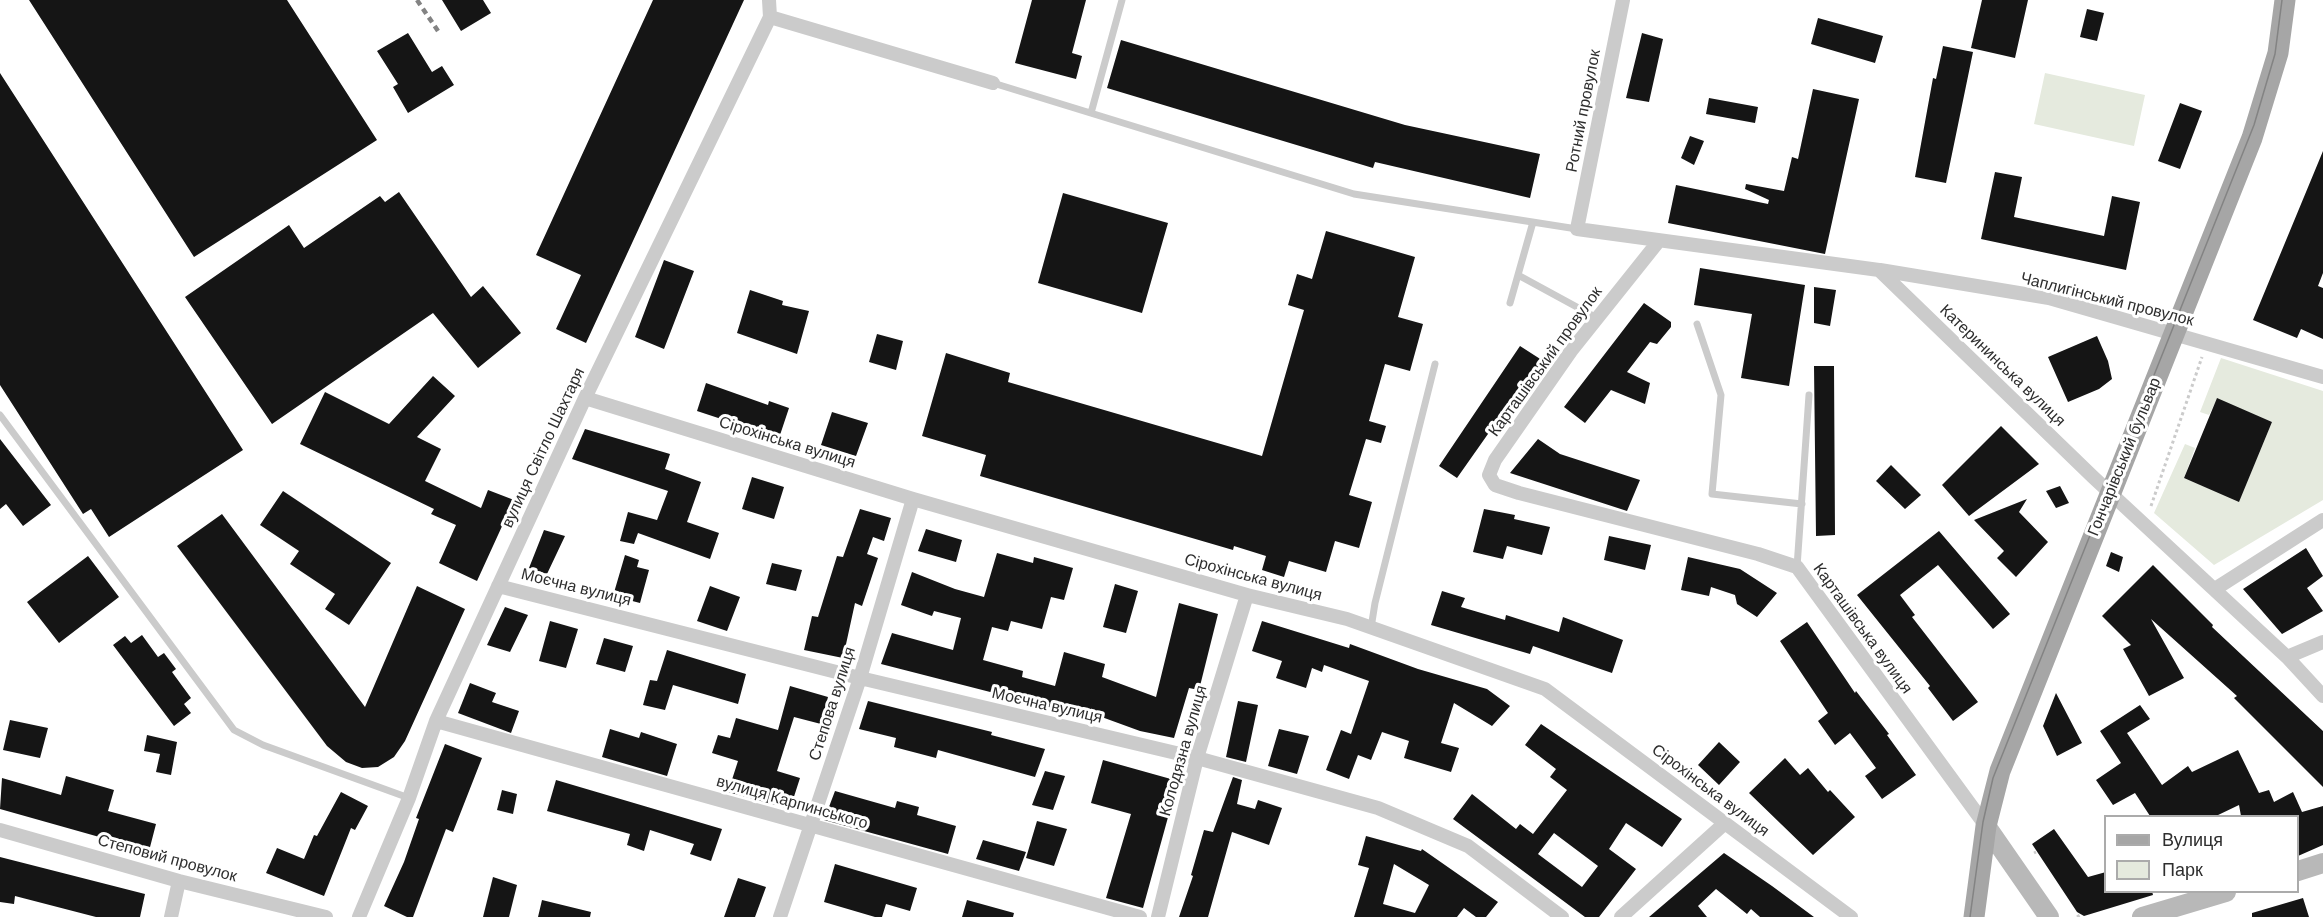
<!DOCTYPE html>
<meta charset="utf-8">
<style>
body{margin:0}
#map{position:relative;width:2323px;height:917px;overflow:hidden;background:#fff;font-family:"DM Sans",sans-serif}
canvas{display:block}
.legend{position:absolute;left:2104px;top:815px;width:195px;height:78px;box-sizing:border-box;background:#fff;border:2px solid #ababab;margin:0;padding:8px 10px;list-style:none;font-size:18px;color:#2e2e2e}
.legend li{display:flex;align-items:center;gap:12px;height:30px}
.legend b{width:30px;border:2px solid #ababab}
</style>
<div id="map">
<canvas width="2323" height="917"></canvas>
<ul class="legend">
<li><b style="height:8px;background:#a6a6a6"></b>Вулиця</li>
<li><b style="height:16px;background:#e5eade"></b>Парк</li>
</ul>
</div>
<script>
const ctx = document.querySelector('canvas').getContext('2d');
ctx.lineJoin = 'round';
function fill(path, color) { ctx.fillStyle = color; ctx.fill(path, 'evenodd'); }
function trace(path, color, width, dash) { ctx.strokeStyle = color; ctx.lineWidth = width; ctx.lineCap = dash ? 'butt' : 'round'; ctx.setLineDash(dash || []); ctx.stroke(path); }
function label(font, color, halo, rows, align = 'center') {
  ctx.font = font + ' "DM Sans",sans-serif'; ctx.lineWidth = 6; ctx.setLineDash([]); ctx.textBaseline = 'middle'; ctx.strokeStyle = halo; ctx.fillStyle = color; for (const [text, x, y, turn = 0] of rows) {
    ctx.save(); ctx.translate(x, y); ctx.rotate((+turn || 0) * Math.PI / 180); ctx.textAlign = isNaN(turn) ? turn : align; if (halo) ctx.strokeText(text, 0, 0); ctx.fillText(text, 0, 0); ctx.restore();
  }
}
fill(new Path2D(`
 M2045,73L2145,95L2134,146L2034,124Z
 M2221,358L2323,391V500L2214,565L2154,513L2185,444L2195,448L2184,478L2239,501L2272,422L2217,399L2209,415L2200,412Z`), '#e5eade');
fill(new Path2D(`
 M29,0H287L377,140L194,257Z
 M442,0H483L491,13L461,31Z
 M653,0H744L586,343L556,329L581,275L536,255Z
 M1032,0H1086L1072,53L1082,56L1076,79L1015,63Z
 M1982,0H2028L2015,58L1971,48Z
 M2087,9L2104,13L2097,41L2080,37Z
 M1818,18L1883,36L1875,63L1811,44Z
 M408,33L432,72L442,66L454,85L408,113L393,87L398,84L377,51Z
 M1642,33L1663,39L1649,102L1626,98Z
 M1121,40L1405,125L1540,154L1530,198L1375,162L1373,168L1107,88Z
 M1943,46L1973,52L1946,183L1915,177L1933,78L1936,79Z
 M0,73L243,450L109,537L91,509L83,514L0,385Z
 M1813,89L1859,99L1825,254L1668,223L1676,185L1768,204L1769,200L1745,189L1746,184L1784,191L1792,157L1798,159Z
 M1709,98L1758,107L1755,123L1706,114Z
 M2180,103L2202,111L2180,169L2158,161Z
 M1690,136L1704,141L1694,165L1681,158Z
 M2323,151V273L2318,286L2323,288V339L2301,329L2297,338L2253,320Z
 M1995,172L2022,177L2014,217L2104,236L2112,196L2140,202L2126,270L1981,239Z
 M399,192L471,297L483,286L521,333L478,368L433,313L272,424L185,297L289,225L304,248L380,196L385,202Z
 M1063,193L1168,223L1142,313L1038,283Z
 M1326,231L1415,257L1398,317L1423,324L1410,371L1385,364L1369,421L1386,426L1381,443L1366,439L1349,495L1372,502L1359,548L1335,541L1326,572L1289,561L1284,577L1262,570L1266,556L1234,546L1233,550L980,476L986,455L922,436L946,353L1010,373L1008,382L1262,456L1304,310L1288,305L1297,274L1312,279Z
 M664,260L694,271L664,349L635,337Z
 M1700,268L1805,285L1789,386L1741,378L1752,314L1694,305Z
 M1814,287L1836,290L1830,326L1814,323Z
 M750,290L783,301L782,305L809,311L797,354L737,333Z
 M1644,303L1671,322V327L1657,344L1650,342L1627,372L1650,383L1645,404L1611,390L1585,423L1564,407Z
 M877,334L903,341L896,370L869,362Z
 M2097,336L2108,361L2112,379L2099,389L2068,402L2048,357Z
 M1520,346L1548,364L1523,402L1514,397L1457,478L1439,466Z
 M1814,366H1834L1835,535L1816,536Z
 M433,376L455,396L417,437L441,449L425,481L481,508L488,490L514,500L477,581L439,563L456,525L431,514L434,509L300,444L325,392L389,424Z
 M706,383L768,405L769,401L789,408L779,438L697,411Z
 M2217,398L2272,422L2239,502L2184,478Z
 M832,412L868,423L856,456L821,445Z
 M2001,426L2039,464L1969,516L1942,485Z
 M585,429L670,454L665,469L701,482L687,522L719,533L710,559L638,533L634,544L620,541L628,512L657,520L668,491L572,459Z
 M0,439L51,505L23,526L6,504L0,509Z
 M1538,439L1560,454L1640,480L1627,511L1510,473Z
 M1891,465L1921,495L1905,509L1876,481Z
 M752,477L784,487L774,519L742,509Z
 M2060,486L2069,503L2056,508L2046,491Z
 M283,491L391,563L349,625L325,609L335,594L290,564L299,551L260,525Z
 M2027,499L2019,512L2048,542L2016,577L1997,558L2004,551L1974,520Z
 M860,509L891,518L884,541L873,537L867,554L878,558L862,606L855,603L843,658L804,650L812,616L818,617L837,556L843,557Z
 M1484,509L1515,515L1514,519L1550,527L1542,555L1507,546L1503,559L1473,552Z
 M222,514L365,707L417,586L465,609L405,741L394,757L378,767L362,768L346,762L327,746L177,546Z
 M926,529L962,540L956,562L918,551Z
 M544,530L565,536L547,574L529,568Z
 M1939,531L2010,614L1993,629L1938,565L1900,595L1915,615L1912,617L1978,702L1953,721L1928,688L1930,686L1857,595Z
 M1609,536L1651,545L1645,570L1604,560Z
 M2306,548L2323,576L2307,588L2323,611L2282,634L2243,589Z
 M2111,552L2123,557L2119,572L2106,566Z
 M997,553L1033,563L1034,557L1073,568L1064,600L1051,597L1042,629L1011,621L1008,631L992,627L983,660L1023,671L1022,677L1055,686L1064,652L1105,664L1102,677L1156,697L1179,603L1218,614L1199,690L1189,688L1174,738L1140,731L1077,708L1076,714L881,664L892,633L953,650L961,618L934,611L932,616L901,605L912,572L955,589L984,597Z
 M625,555L639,560L637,567L649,570L640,603L613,596Z
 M88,556L119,597L59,643L27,602Z
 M1688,557L1740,569L1777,593L1757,617L1737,604L1735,595L1711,587L1709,596L1681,590Z
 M772,563L802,570L796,591L766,584Z
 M2153,565L2213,625L2212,627L2323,731V787L2234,698L2237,696L2151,619L2184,678L2149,696L2123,649L2131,645L2102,616Z
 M1115,584L1138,591L1126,633L1103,627Z
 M710,586L740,597L727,631L697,621Z
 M1442,591L1465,598L1461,607L1505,620L1506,615L1559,632L1563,617L1623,640L1612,673L1533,646L1530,654L1431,625Z
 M505,607L528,615L510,652L487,645Z
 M550,621L578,629L566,668L539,661Z
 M1262,621L1349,648L1350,644L1418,669L1487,689L1510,706L1492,726L1454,703L1441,743L1459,748L1451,772L1404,758L1409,741L1382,732L1371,760L1358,755L1349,779L1326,770L1341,730L1351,734L1369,681L1324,665L1322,672L1312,668L1306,688L1276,678L1282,661L1252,651Z
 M1807,622L1855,693L1856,691L1889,734L1887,735L1916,775L1882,799L1865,776L1876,768L1850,733L1835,745L1818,721L1828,713L1780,641Z
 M142,635L158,657L164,653L176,669L172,672L191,698L184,704L191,713L174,726L113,645L125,636L131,643Z
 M604,638L633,646L625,672L596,664Z
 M667,650L746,674L738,704L673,685L665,710L643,705L650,680L657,681Z
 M470,683L496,693L492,702L519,711L511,733L458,713Z
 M790,686L828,697L821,724L794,717L777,771L800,778L790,809L728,792L738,761L712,753L718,735L730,738L736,718L778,730Z
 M2056,693L2082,743L2057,756L2043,726Z
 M868,701L992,732L991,735L1045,749L1035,777L938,750L936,758L894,747L896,738L859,729Z
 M1238,701L1258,705L1246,762L1226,757Z
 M2140,705L2150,719L2127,733L2162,785L2188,766L2192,772L2238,750L2259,793L2269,790L2274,802L2293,792L2302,812L2323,806V845L2298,856V816H2241L2239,805L2216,816H2150L2135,793L2113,805L2096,780L2121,763L2100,731Z
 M10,720L48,728L40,758L3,750Z
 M1541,724L1682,819L1662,847L1626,823L1609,849L1636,869L1599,917H1585L1453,819L1472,794L1516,829L1520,824L1533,834L1567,790L1550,777L1556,769L1525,745ZM1554,833L1598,866L1582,887L1538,854Z
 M610,729L639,738L641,732L677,744L667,776L602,757Z
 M1279,729L1309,736L1297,774L1268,766Z
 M147,735L177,742L171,775L156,772L160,754L144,751Z
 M1719,742L1740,762L1719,785L1698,765Z
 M445,744L482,758L453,832L446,829L413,917H407L384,906L404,862L419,819L416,818Z
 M1785,758L1800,775L1808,768L1828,792L1830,790L1855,817L1813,855L1749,793Z
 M1103,760L1178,781L1143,908L1106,898L1131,814L1091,803Z
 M1045,771L1065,776L1053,810L1032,805Z
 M66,776L114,790L108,811L156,824L149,851L0,809L2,778L61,795Z
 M1233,777L1242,780L1237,804L1255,809L1258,800L1282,808L1269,845L1232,832L1208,917H1179L1193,876L1191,875L1204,830L1213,832Z
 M556,780L722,829L711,861L690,854L694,844L650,830L644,851L627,845L630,834L547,811Z
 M502,790L517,794L513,814L497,810Z
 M835,791L895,808L897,801L919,807L917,815L956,826L948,854L824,820Z
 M341,792L368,806L355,830L351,828L324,896L266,873L277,848L304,859L314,835L317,836Z
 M1037,821L1067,829L1054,866L1026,858Z
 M2054,829L2088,877L2106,872V891H2152L2153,895L2084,916L2077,912L2032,844Z
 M1366,836L1421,851L1422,849L1498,902L1486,917H1476L1464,908L1457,917H1354L1369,868L1358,865ZM1394,864L1429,885L1415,913L1383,904Z
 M983,840L1026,852L1019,871L976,859Z
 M1724,853L1772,886L1814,917H1760L1751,909L1747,914L1716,889L1698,906L1707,917H1649Z
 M0,857L145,894L140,917H96L15,896L14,904L0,902Z
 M835,864L917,888L910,911L886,904L882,917H875L824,902Z
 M493,877L517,885L509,917H483Z
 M738,878L766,887L755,917H724Z
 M2303,898L2309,917H2252V913Z
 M542,900L591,912L590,917H538Z
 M967,900L1014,913L1013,917H962Z`), '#151515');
trace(new Path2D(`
 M2151,506L2202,357
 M2034,853L2036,852
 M2077,917L2080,915`), '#cbcbcb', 3, [3, 3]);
trace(new Path2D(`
 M993,83L1354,194L1577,229
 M1091,113L1122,0
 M1518,275L1597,318
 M1510,303L1533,222
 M1697,324L1721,395L1712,494L1802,504
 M0,415L234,730L263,745L409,798
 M1797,567L1809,395
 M1371,628L1375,603L1435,364`), '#cbcbcb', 7);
trace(new Path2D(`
 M1623,0L1577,229L1879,270L2093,477L2287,657L2323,696
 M770,17L993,83
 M1658,242L1571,351L1495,460L1489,475L1495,485L1519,493L1758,554L1797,567L1986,826
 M1880,270L2049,298L2323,377
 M585,398L913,499L1247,595L1347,619L1545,689L1851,917
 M498,586L860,678L1197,758L1378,808L1468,846L1562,917
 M2215,589L2323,520
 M2287,657L2323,642
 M436,721L1140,917
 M0,830L179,881L326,917
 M171,917L179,881
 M359,917L409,798L436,721L585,398L770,17L769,0
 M780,917L860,678L913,499
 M1158,917L1197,758L1247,595
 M1621,917L1725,823`), '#cbcbcb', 14);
trace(new Path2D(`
 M1986,826L2049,917
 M2298,871L2323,863
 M2142,917L2226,892`), '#b8b8b8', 20);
trace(new Path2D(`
 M1974,917L1986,826L2000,771L2252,138L2278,53L2285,0`), '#a6a6a6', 21);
trace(new Path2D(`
 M1970,917L1983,822L1993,778L2254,125L2275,54L2282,0`), '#838383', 1.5);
trace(new Path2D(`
 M417,0L438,31`), '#838383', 4.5, [6, 4.5]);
label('16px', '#2e2e2e', '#fff', [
 ["Ротний провулок",1584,111,-79],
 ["Чаплигінський провулок",2107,300,14],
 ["Карташівський провулок",1546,362,-54],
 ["Катерининська вулиця",2002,366,44],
 ["Сірохінська вулиця",787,443,17],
 ["вулиця Світло Шахтаря",544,448,-65],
 ["Гончарівський бульвар",2125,457,-68],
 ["Сірохінська вулиця",1253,578,15],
 ["Моєчна вулиця",576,588,14],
 ["Карташівська вулиця",1862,629,54],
 ["Степова вулиця",833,704,-72],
 ["Моєчна вулиця",1047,706,13],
 ["Колодязна вулиця",1184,751,-74],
 ["Сірохінська вулиця",1710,791,37],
 ["вулиця Карпинського",792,803,16],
 ["Степовий провулок",167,859,15]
]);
</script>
